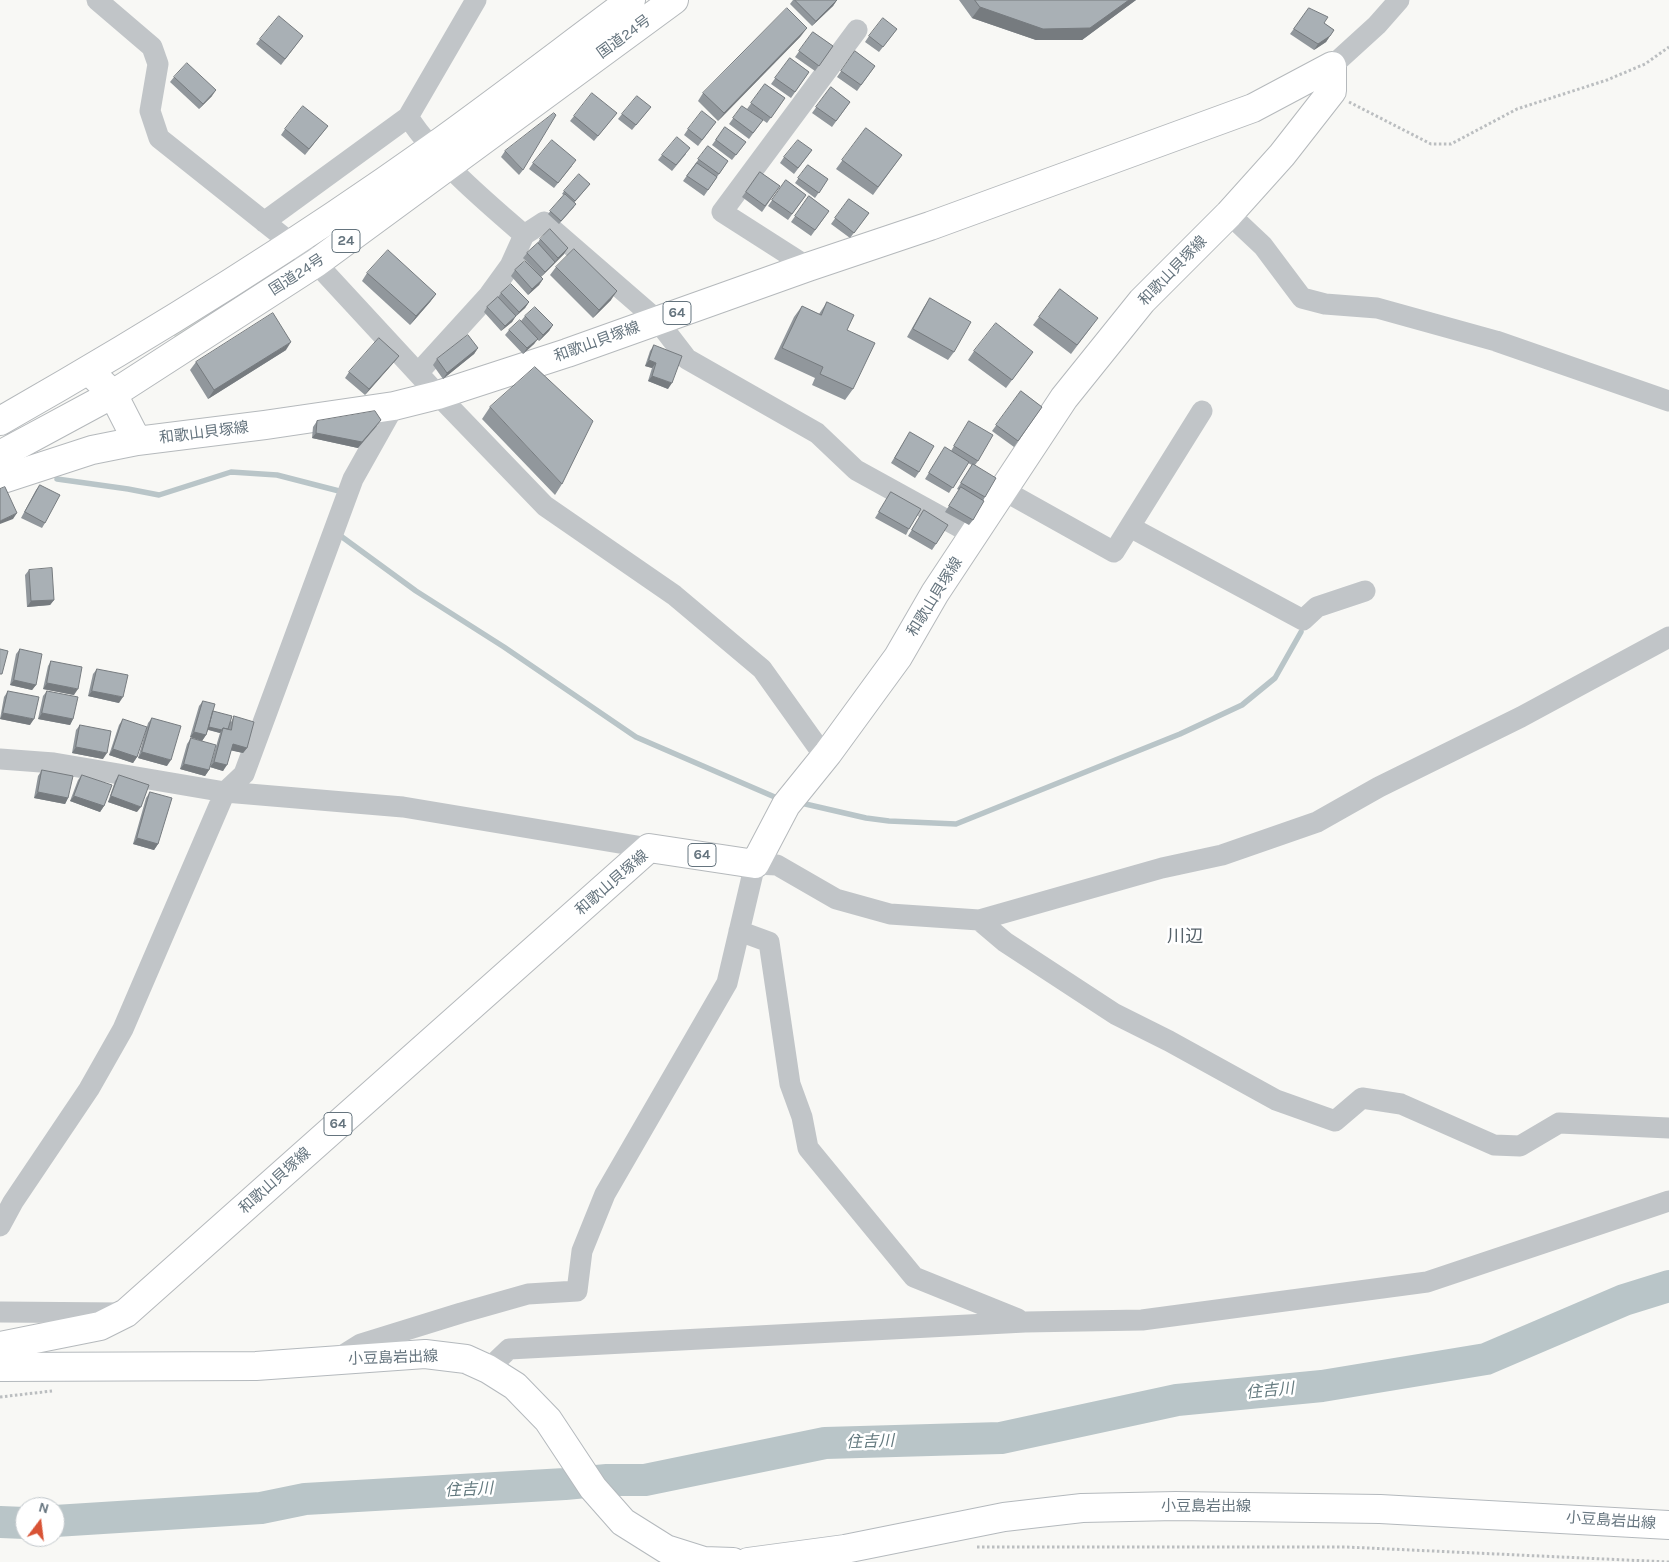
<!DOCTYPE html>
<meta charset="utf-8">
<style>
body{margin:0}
#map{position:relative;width:1669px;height:1562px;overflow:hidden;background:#f8f8f5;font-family:Karla,sans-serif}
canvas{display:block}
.north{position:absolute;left:15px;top:1497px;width:50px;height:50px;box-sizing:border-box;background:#fff;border:1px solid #c1c7cb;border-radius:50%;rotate:15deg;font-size:14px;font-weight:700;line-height:20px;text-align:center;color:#65747e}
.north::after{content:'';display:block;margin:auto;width:18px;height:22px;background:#d85335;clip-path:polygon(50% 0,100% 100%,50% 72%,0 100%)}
</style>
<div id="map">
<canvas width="1669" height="1562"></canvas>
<div class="north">N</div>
</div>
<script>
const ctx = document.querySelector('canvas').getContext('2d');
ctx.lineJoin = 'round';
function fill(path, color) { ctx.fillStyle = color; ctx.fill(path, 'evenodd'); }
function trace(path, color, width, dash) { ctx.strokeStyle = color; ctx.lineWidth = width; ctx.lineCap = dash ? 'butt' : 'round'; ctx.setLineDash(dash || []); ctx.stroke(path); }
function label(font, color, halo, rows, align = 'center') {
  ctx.font = font + ' Karla,"Noto Sans JP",sans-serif'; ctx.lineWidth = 5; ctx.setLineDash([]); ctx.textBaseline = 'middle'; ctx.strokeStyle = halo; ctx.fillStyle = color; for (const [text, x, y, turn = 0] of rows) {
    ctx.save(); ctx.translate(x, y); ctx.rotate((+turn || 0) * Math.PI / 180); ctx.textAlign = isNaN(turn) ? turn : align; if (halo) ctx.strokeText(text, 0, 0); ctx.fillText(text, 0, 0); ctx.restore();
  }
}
fill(new Path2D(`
 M295,253L299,259L178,341L171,332Z`), '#daded6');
trace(new Path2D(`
 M57,479L128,489L159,495L231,472L277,475L343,492
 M338,534L416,591L504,647L636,737L777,798
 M801,803L866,818L889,821L956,824L1180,734L1242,705L1275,678L1301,632`), '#b9c5c8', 5.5);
trace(new Path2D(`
 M55,1521L261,1508L305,1499L565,1484L607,1480H645L825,1443L1001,1438L1177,1400L1322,1386L1486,1359L1624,1300L1669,1286
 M0,1522L25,1523`), '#b9c5c8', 32);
const secondary = new Path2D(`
 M0,1367L256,1366L425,1354L466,1359L488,1369L515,1386L548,1420L593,1488L623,1522L666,1549L704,1561L733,1562
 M748,1562L845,1549L1004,1517L1082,1508L1176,1506L1380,1509L1669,1525`);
const primary = new Path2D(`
 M89,371L113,394L137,441
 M0,480L92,450L137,441L265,425L394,406L438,395L567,353L808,267L930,226L1253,108L1332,66V91L1282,155L1229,214L1142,301L1064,398L935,593L898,657L828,753L786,805L755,864L649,848L126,1313L100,1326L0,1346`);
const highway = new Path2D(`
 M0,421C148,337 293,247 432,148C499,100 565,49 631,0
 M0,455L113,394L316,263L674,0`);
trace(secondary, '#b4b9bd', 30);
trace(primary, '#b5b9bc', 30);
trace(highway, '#b4b8bb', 30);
trace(new Path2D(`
 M1349,102L1431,144H1451L1517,109L1607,80L1645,64L1669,47
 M0,1397L52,1391
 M977,1547H1346L1669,1562`), '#bbbec0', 3, [2.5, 2.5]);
trace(new Path2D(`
 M97,0L152,47L158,64L150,111L159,138L316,263L438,395L545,506L674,595L762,669L817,746L828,753
 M476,0L408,117C439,163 483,199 524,235L544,222L657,320L687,359L817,433L856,470L974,535
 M1332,66L1377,25L1399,0
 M1229,214L1263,246L1302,298L1325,304L1377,308L1496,341L1669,401
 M264,222L408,117
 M808,267L722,212L857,30
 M418,373L489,295L510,266L524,235
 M1003,490L1114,552L1202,411
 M1130,527L1303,620L1317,607L1365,591
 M0,759L54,763L225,792L403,807L649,848
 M979,920L1005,942L1115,1014L1169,1041L1276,1100L1335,1121L1362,1098L1401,1104L1494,1145L1520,1146L1559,1123L1669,1128
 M739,931L769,942L790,1084L802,1117L808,1148L914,1277L1018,1319
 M0,1226L13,1202L89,1089L123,1029L225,792L244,774L353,479L394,406
 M0,1312L122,1313
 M337,1359L361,1344L461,1313L528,1294L577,1291L582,1251L605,1194L727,983L755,864L777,865L836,899L890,914L979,920L1162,868L1222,855L1317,822L1379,787L1521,717L1669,637
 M488,1369L509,1349L1025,1322L1142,1320L1427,1282L1669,1201`), '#c1c5c8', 21);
trace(secondary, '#fff', 28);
trace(primary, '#fff', 28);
trace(highway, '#fff', 28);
fill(new Path2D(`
 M793,0H837L833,6L812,26L790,4Z
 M959,0H1136L1082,40H1036L972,18Z
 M1309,8L1324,23L1334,30L1326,42L1314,50L1290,34Z
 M897,29L879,52L865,42L869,36Z
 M813,32L833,46L815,71L795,57Z
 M303,36L281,65L256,44L260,39Z
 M801,36L718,121L698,101L703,93Z
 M855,51L875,66L857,91L837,77Z
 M790,58L809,72L791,98L771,84Z
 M174,77L212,96L199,109L170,82Z
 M765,84L785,98L767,123L747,109Z
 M831,87L850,102L832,127L812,113Z
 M742,106L763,120L749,139L729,124Z
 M651,107L632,130L618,119L622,114Z
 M617,113L594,141L570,121L574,116Z
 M716,122L698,146L684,135L688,129Z
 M328,126L305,155L281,135L285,129Z
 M725,127L746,142L732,160L712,145Z
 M866,128L902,155L873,195L836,169Z
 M708,146L728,161L704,196L683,181Z
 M812,150L794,174L780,163L784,157Z
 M505,151L523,170L519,175L501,157Z
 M686,154L672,171L658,160L662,155Z
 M533,163L572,166L554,188L529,169Z
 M808,165L828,179L815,198L795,183Z
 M760,172L780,186L762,212L742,197Z
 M786,180L806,195L788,220L768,206Z
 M590,184L574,203V207L559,224L548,214L564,195L562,194L564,191Z
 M809,196L829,211L811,236L791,222Z
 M849,199L869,213L850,238L831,224Z
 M540,239L564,254L541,277L523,258L527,253L537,244Z
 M556,267L611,300L593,318L550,275Z
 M515,270L543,279L539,285L528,295L511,276Z
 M367,273L436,294L430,302L410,325L362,281Z
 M1060,289L1092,326L1071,354L1033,325Z
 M501,293L529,302L525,308L515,317L512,322L501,331L484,312L487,307L498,297Z
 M930,298L954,352L948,360L907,337L924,307Z
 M827,302L847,330L853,389L845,400L812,385L815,378L774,359L794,317L802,306L819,314Z
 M525,316L553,325L549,331L539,341L537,339L534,344L523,354L505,335L509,330L521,321Z
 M654,345L668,389L648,381L652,368L645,366L650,351Z
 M478,348L474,354L443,379L433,365L437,359Z
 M286,350L208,399L190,370L196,362Z
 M974,351L1033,352L1006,388L968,360Z
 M399,356L395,361L365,395L345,378L349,372Z
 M1021,391L1042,407L1014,447L992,431Z
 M490,407L562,484L555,495L482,419Z
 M317,421L377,426L358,448L312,438L313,427Z
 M969,421L978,461L975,465L985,497L973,520L969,525L945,512L959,490L957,489L972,465L968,463L949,493L925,479L945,447L951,451Z
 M910,432L919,472L915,478L891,463Z
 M40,485L45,523L42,528L21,518L36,490Z
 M891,492L909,529L906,535L875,518Z
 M924,510L936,544L932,550L908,536Z
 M29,570L54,600L50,605L27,607L25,575Z
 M20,649L36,685L32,690L10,685L16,654Z
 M51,661L74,695L43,689L48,666Z
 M97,669L119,703L88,696L93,674Z
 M8,691L30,725L0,719L4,697Z
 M47,691L73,719L70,725L38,719L43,696Z
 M203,701L213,711L231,722L234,716L247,748L243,753L231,750L223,771L210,767L220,733L208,730L206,735L202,741L190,737L199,706Z
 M152,718L167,766L138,758L148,723Z
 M123,719L137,757L133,763L109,755L119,725Z
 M80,725L103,759L72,753L76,730Z
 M191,738L209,770L205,776L180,769L187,744Z
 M42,770L68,798L65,804L34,798L38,776Z
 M82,775L104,806L100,812L70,801L78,780Z
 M119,775L137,812L108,802L115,781Z
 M150,792L158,844L154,850L133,844L146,798Z`), '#91979c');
fill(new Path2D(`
 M837,0L833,6L812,26L816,21Z
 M1129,0H1136L1082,40H1036L972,18L980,7Z
 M807,28L801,36L718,121L724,113Z
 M1330,36L1326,42L1314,50L1318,44Z
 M216,90L212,96L199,109L203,104Z
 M568,248L564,254L541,277L545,272L554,263L558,258Z
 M543,279L539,285L528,295L532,289Z
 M617,291L611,300L593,318L599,310Z
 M436,294L430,302L410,325L416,316Z
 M529,302L525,308L515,317L519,312Z
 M516,316L512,322L501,331L505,326Z
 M553,325L549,331L539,341L543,335Z
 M538,339L534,344L523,354L527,348Z
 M291,342L286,350L208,399L214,390Z
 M478,348L474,354L443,379L447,373Z
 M399,356L395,361L365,395L369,389Z
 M649,360L656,363L652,368L645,366Z
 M652,376L672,383L668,389L648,381Z
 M381,420L358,448L312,438L316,433Z
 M17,513L13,519L0,524V521Z
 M54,600L50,605L27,607L31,601Z
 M14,680L36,685L32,690L10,685Z
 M47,683L78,689L74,695L43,689Z
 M92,691L123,697L119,703L88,696Z
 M3,713L34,719L30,725L0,719Z
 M42,713L73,719L70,725L38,719Z
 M208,726L222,730L220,733L206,729Z
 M194,732L206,735L202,741L190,737Z
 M233,744L247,748L243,753L229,750Z
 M76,747L107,753L103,759L72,753Z
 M113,749L137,757L133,763L109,755Z
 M142,752L171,760L167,766L138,758Z
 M214,762L227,765L223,771L210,767Z
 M184,764L209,770L205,776L180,769Z
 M38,792L68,798L65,804L34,798Z
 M74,796L104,806L100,812L70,801Z
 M111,796L141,807L137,812L108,802Z
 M137,838L158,844L154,850L133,844Z`), '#767b7f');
const building = new Path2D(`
 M795,0H837L816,21Z
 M975,0H1129L1090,28L1043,29L980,7Z
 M787,8L807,28L724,113L703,93Z
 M1309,8L1328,17L1324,23L1334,30L1330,36L1318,44L1294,29Z
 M279,16L303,36L285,59L260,39Z
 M883,18L897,29L883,47L869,36Z
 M813,32L833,46L819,66L799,51Z
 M855,51L875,66L861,85L841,71Z
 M790,58L809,72L795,92L775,78Z
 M187,63L216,90L203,104L174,77Z
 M765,84L785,98L771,118L751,103Z
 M831,87L850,102L836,121L816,107Z
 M592,93L617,113L598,136L574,116Z
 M637,96L651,107L636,125L622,114Z
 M303,106L328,126L309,149L285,129Z
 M742,106L763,120L753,133L733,118Z
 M702,111L716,122L702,140L688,129Z
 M554,113L556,115L523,170L505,151Z
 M725,127L746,142L736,155L716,140Z
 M866,128L902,155L878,187L842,160Z
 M677,137L690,148L676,165L662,155Z
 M552,140L576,160L558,183L533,163Z
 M798,140L812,150L798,168L784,157Z
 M708,146L728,161L719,174L698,159Z
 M697,163L717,177L708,190L687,176Z
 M808,165L828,179L819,193L798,178Z
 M760,172L780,186L765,206L746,192Z
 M579,174L590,184L575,201L564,191Z
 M786,180L806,195L792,214L772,200Z
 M565,194L576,204L561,221L550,211Z
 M809,196L829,211L815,230L795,216Z
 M849,199L869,213L854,233L835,218Z
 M550,229L568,248L558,258L540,239Z
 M538,243L555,262L545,272L527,253Z
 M574,249L617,291L599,310L556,267Z
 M388,250L436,294L416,316L367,273Z
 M525,261L543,279L532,289L515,270Z
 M511,284L529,302L519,312L501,293Z
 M1060,289L1098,318L1077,345L1039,317Z
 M498,297L516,316L505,326L487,307Z
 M930,298L971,322L954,352L913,329Z
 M827,302L854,315L847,330L875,343L853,389L820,374L823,367L782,348L802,306L821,315Z
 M535,307L553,325L543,335L525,316Z
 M273,313L291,342L214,390L196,362Z
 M520,320L538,339L527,348L509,330Z
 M996,323L1033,352L1012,380L974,351Z
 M468,335L478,348L447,373L437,359Z
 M379,338L399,356L369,389L349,372Z
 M654,345L682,356L672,383L652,376L656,363L649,360Z
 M535,367L593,421L562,484L490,407Z
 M1021,391L1042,407L1018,441L996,425Z
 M375,411L381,420L362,442L316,433L317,421Z
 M969,421L993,435L978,461L954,446Z
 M910,432L934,446L919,472L895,458Z
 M945,447L969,462L953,488L929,473Z
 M973,464L996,478L985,497L961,483Z
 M40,485L60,495L45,523L25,512Z
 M5,487L17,513L0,521V489Z
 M961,487L984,501L973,520L949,506Z
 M891,492L921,509L909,529L879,512Z
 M924,510L948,525L936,544L912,530Z
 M52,568L54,600L31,601L29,570Z
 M0,649L8,651L2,674H0Z
 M20,649L42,654L36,685L14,680Z
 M51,661L82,667L78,689L47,683Z
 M97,669L128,675L123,697L92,691Z
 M8,691L39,697L34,719L3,713Z
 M47,691L78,697L73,719L42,713Z
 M203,701L215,704L206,735L194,732Z
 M213,711L232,716L228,729L223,728L222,730L209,727Z
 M234,716L254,722L247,748L233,744L227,765L214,762L223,728L231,730Z
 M152,718L181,726L171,760L142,752Z
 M123,719L147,727L137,757L113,749Z
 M80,725L111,731L107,753L76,747Z
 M191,738L216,745L209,770L184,764Z
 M42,770L73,776L68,798L38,792Z
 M82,775L112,785L104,806L74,796Z
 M119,775L149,785L141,807L111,796Z
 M150,792L172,798L158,844L137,838Z`);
fill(building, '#a9b0b5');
trace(building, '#767b7f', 1);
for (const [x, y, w] of [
 [346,241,28],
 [677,313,28],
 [702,855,28],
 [338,1124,28]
]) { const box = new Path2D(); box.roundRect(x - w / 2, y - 11.5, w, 23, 4); ctx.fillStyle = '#fff'; ctx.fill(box); trace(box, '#65747e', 1); }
label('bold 14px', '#65747e', null, [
 ["24",346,241],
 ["64",677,313],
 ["64",702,855],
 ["64",338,1124]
]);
label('15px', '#65747e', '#fff', [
 ["国道24号",624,37,-36],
 ["和歌山貝塚線",1173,271,-46],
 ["国道24号",297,275,-33],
 ["和歌山貝塚線",597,342,-20],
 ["和歌山貝塚線",204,433,-7],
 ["和歌山貝塚線",935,597,-58],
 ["和歌山貝塚線",612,883,-41],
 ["和歌山貝塚線",275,1181,-42],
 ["小豆島岩出線",393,1358,-2],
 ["小豆島岩出線",1206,1507],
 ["小豆島岩出線",1611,1521,4]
]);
label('italic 16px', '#647a7f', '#fff', [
 ["住吉川",1270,1391,-6],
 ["住吉川",870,1442,-2],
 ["住吉川",469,1490,-3]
]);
label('18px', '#56626a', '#fff', [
 ["川辺",1185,937]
]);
</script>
